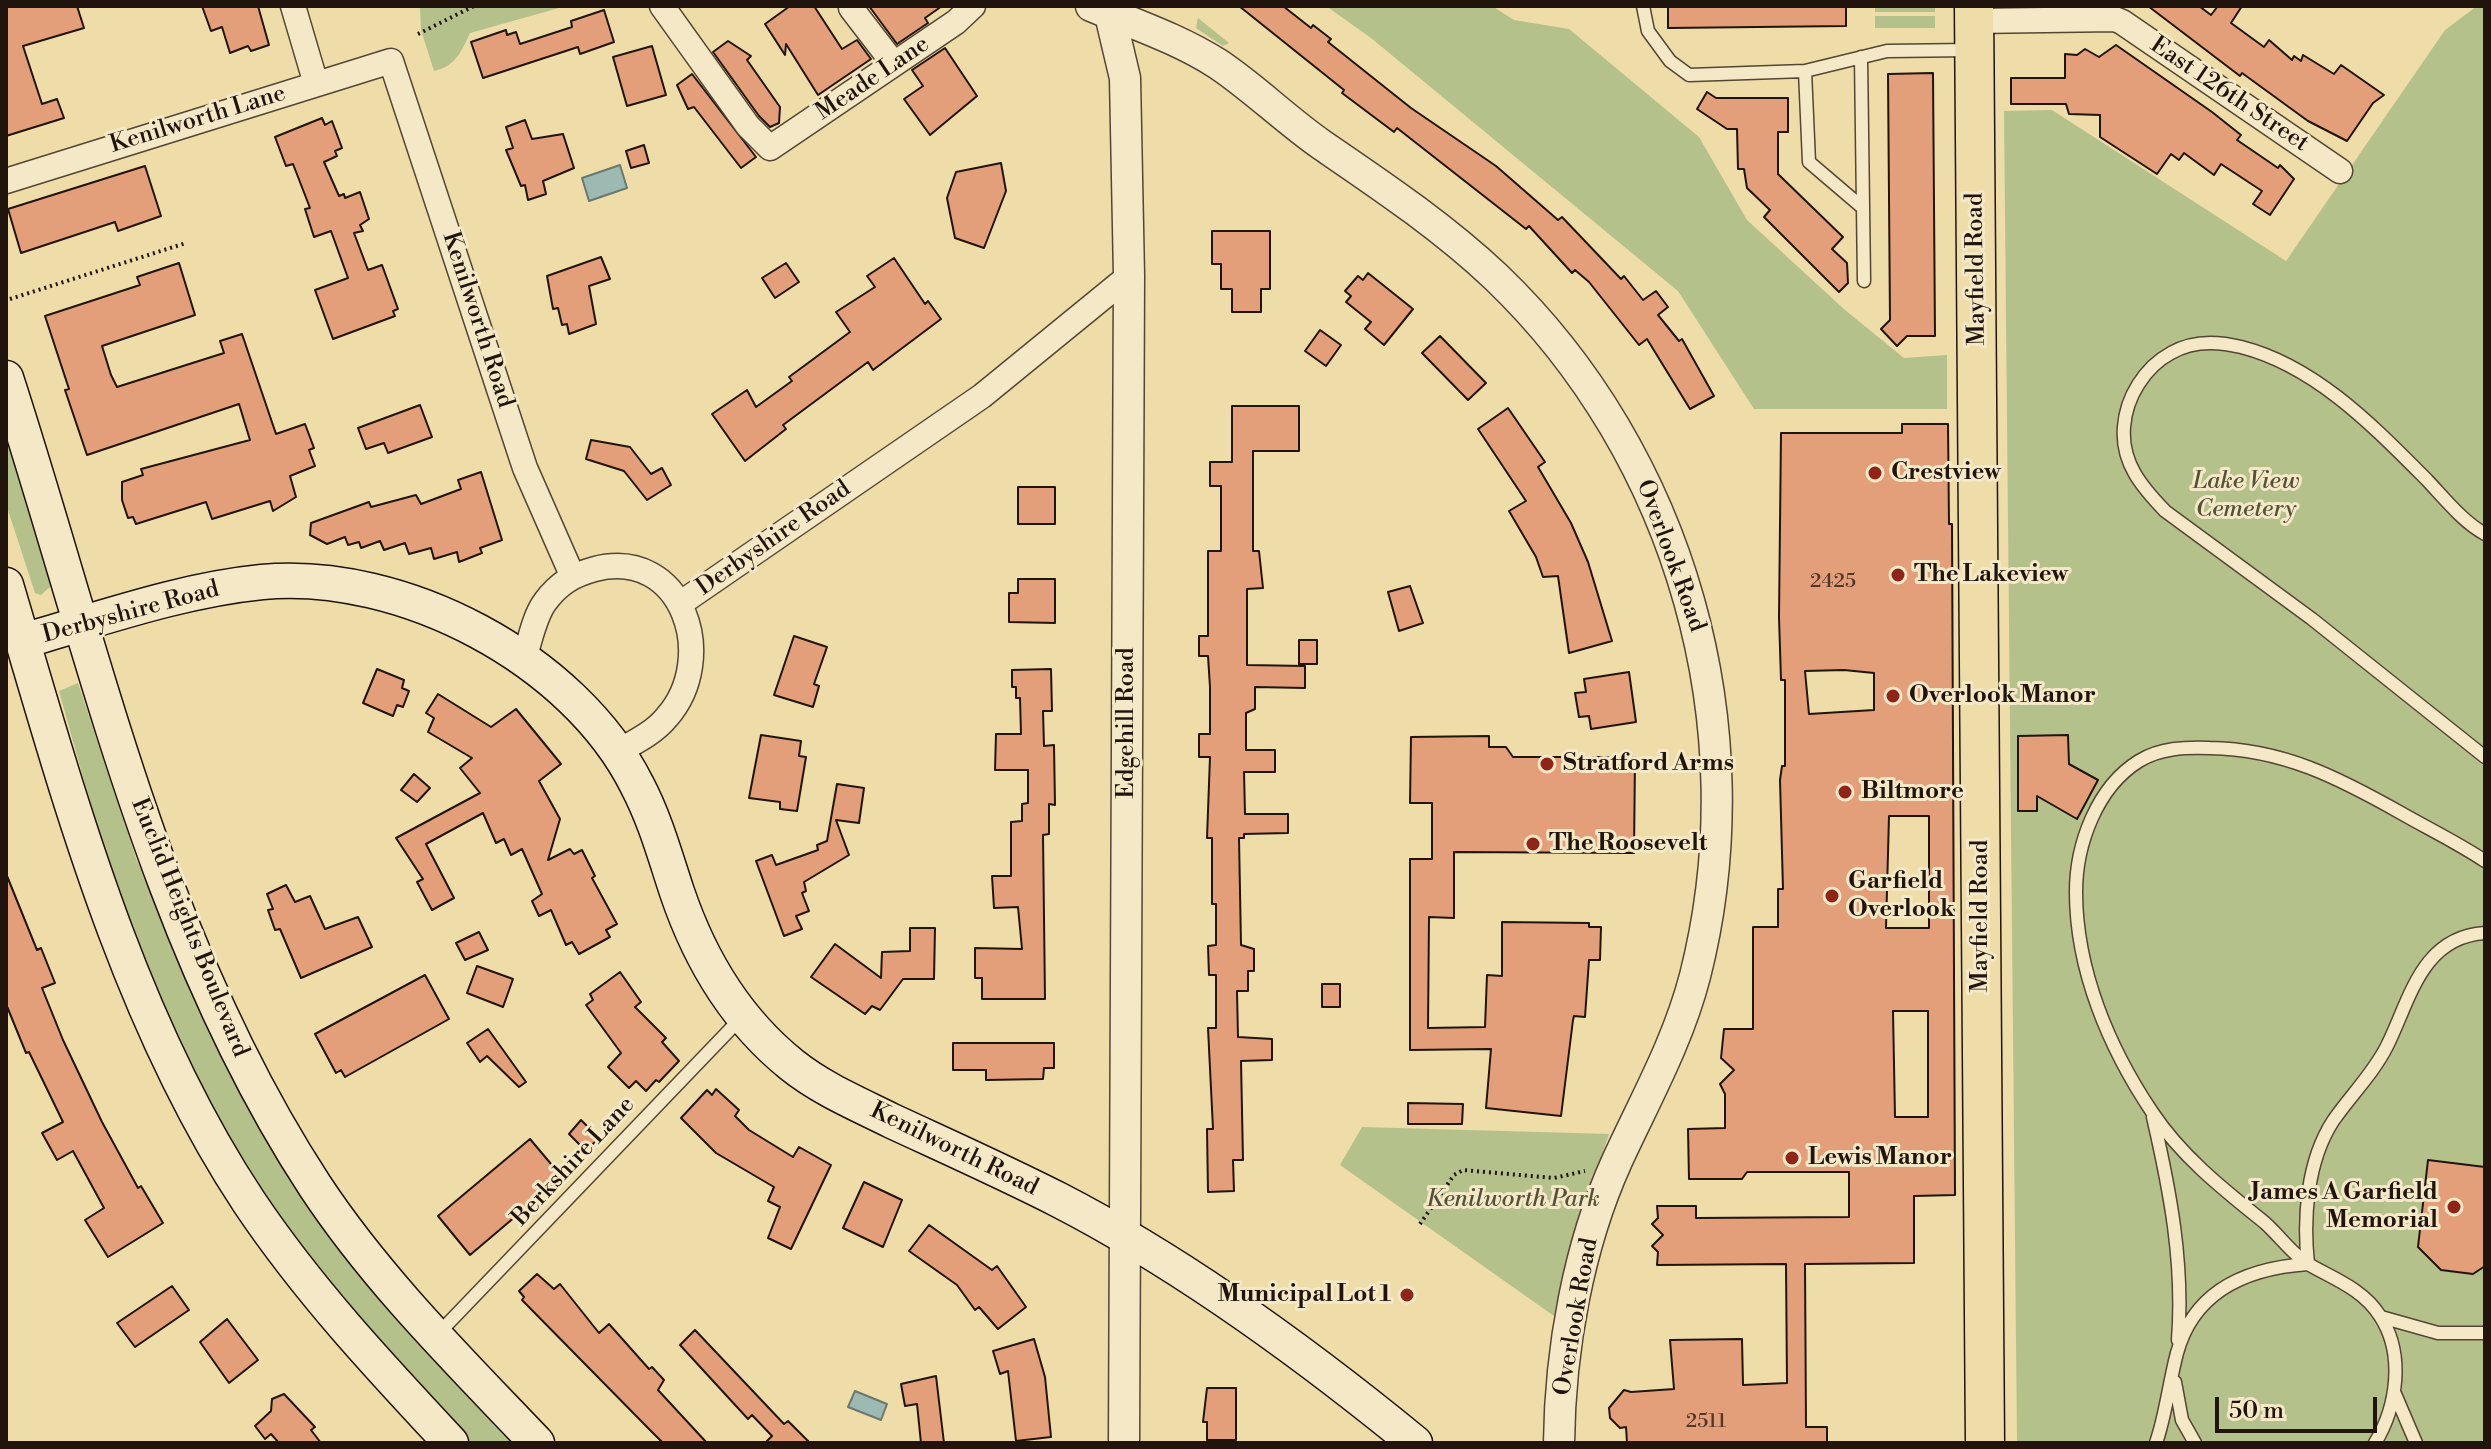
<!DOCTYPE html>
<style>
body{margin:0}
#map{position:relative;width:2491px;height:1449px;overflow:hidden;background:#eedca9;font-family:"Libre Bodoni",serif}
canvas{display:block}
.frame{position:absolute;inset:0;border:8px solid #20140c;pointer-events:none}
.scale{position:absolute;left:2215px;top:1397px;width:162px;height:36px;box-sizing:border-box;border:4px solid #20140c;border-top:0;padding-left:10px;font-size:24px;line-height:28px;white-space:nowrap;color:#20140c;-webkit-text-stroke:6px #f4e8c7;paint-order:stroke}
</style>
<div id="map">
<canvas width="2491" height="1449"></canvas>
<div class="frame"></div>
<div class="scale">50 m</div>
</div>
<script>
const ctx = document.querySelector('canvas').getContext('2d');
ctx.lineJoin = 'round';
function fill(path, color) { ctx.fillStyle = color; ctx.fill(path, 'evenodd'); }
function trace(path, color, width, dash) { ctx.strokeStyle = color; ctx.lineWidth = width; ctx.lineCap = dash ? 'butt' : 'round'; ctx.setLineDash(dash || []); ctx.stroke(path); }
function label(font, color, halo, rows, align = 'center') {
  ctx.font = font + ' "Libre Bodoni",serif'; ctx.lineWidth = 6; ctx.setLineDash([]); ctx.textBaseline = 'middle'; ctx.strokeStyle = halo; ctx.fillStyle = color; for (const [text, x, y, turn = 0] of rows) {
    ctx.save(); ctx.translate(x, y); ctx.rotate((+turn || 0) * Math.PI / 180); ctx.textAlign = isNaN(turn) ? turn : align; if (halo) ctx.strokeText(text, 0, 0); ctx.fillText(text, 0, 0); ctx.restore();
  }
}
fill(new Path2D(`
 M566,6L470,33C461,52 456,66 434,71L421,30L420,6Z
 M1326,6H1492L1514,20L1569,29L1699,137L1747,220L1845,310L1904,358L1947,355V409H1754L1678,291L1371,38Z
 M1875,6H1935V12H1875Z
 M2477,6H2485V1443H2017L2004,111L2052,110L2286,261L2445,30Z
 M1875,16H1935V28H1875Z
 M1198,18L1229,43L1223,46L1196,28Z
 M6,411L52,585L41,595L35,593L6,504Z
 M78,683L137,861L153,886L232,1069L522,1443H468L380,1350L239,1165L159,1007L103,849L59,691Z
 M1362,1127L1609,1134L1566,1261L1554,1316L1340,1165Z`), '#b5c18b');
const water = new Path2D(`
 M620,165L627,188L589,201L582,178Z
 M855,1391L887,1404L881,1420L848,1407Z`);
fill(water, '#9cbab1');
trace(water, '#6a786f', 2);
const building = new Path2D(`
 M6,6H77L84,28L23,46L42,104L57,99L64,118L6,136Z
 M202,6H258L269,45L251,51L248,46L230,53L222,27L211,31Z
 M790,6H814L842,49L857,40L871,59L818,95L786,44L785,55L765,24Z
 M869,6H942L925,18L928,23L897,44Z
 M1239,6H1283L1311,28L1313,25L1331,39L1328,42L1411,108L1496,166L1558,220L1562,217L1621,279L1624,276L1643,300L1656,291L1668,307L1658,315L1679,341L1682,339L1714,396L1690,409L1647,339L1639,345L1589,282L1575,270L1572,273L1529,226L1526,229L1397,128L1394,132L1342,93L1344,90Z
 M1668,6H1846V26L1668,28Z
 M2148,6H2199L2211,15L2218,6H2242L2231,23L2264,47L2269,40L2292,60L2294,56L2301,61L2303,55L2334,74L2341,65L2384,95L2373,103L2347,141L2308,121L2242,73L2240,76Z
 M604,10L614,42L580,54L578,47L483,78L471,42L506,30L507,35L516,32L520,44L572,27L571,21Z
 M728,41L751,56L747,60L780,107L779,123L770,127L759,116L713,52Z
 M2116,45L2212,112L2241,135L2237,140L2278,168L2280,165L2294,179L2270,215L2253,204L2262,191L2221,164L2214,175L2184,153L2179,160L2171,154L2157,174L2100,137V115L2069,114L2066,104H2011V78H2065V54L2077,55L2085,49L2099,57Z
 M652,46L666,95L627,106L613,57Z
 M945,48L977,96L930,135L904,99L923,86L912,70Z
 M1933,73L1935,336H1907L1897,346L1881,329L1890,320L1888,74Z
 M692,74L756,157L741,168L694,107L688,109L677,85Z
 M1707,92L1716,98H1788V132H1778V174L1843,237L1832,249L1847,263L1848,283L1839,292L1764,217L1770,210L1747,188L1744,169H1738L1737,129H1727L1697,109Z
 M322,118L325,125L332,121L342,148L335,151L337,156L324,162L339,196L344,194L345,198L360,192L369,219L360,225L363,231L354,233L368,270L382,265L398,309L393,311L395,316L333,339L315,290L348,278L331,231L314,237L305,209L310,208L293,164L286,166L275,137Z
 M525,120L532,139L563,134L574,168L543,181L546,194L528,200L525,185L521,186L506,150L513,148L506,127Z
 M644,145L649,163L631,168L626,151Z
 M1001,163L1006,191L984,248L955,238L947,198L956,172Z
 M145,166L161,216L118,231L115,222L21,253L8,209Z
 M1212,231H1270V289H1261V312H1232V289H1221V264H1212Z
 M601,257L610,279L589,286L596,324L569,334L567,324L562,325L558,308L553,309L547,276Z
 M894,258L925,304L928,301L941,319L873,370L868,362L783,425L786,429L745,461L712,414L747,390L756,407L792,381L789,377L850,332L836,312L875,287L867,276Z
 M179,263L195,315L102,346L111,375L117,387L224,353L220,341L242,334L276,434L305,424L314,448L309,450L315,466L290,476L296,497L273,511L270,501L212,519L206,502L136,524L133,517L128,518L122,500V482L143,475L141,469L250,440L239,404L87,455L65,390L69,389L45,316L140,285L137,277Z
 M786,263L799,282L775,298L762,278Z
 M1368,273L1413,309L1384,345L1365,329L1371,322L1346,302L1351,296L1345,291L1358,276L1363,280Z
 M1320,330L1341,345L1326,366L1305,351Z
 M1440,336L1486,383L1468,400L1422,353Z
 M420,405L432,437L388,453L384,443L366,449L358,428Z
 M1232,406H1299V451H1253V551H1259L1263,588L1247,589V665L1305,666V688L1255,687V709L1246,713V750H1275V772H1244L1245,814H1288V833L1244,834V838H1239L1241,945L1254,949V971H1248V991H1237L1238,1037L1272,1039V1060L1241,1061L1243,1160H1233L1234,1191L1208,1192L1207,1129H1213L1208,1028H1216V975H1209L1208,946L1216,945V904H1212V838H1207L1210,757H1199V734H1210V687L1208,656H1199V636H1208V551H1221V486H1210V462H1232Z
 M1508,408L1545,462L1538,467L1571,523L1588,562L1612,641L1569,653L1558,576L1543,577L1536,557L1509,511L1526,501L1478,429Z
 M1902,424H1948L1949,524H1952L1955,1195L1914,1196V1263L1805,1264L1806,1427H1827V1443H1627L1626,1427L1620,1428L1610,1418L1609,1408L1624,1390L1631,1392L1674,1389L1670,1340L1742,1339L1743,1385L1787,1383L1786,1264L1657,1265L1658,1252L1652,1246L1663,1235L1652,1224L1658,1218L1657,1206H1696V1218L1849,1217V1172H1747L1742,1179H1689L1688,1129L1725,1128V1094L1720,1084L1734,1070L1721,1058L1724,1029H1753V927H1778V889H1783L1780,780L1782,766H1785V680H1781L1779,617L1781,433H1902ZM1844,670L1874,673V710L1809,714L1805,671ZM1889,816H1929V928H1886ZM1893,1011H1928V1117H1895Z
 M591,440L630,447L651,474L662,468L671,485L647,500L624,471L586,459Z
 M481,472L502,540L480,548L482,553L459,562L457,552L434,559L431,548L409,554L405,543L384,550L380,541L361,548L359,542L348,545L345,537L327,544L310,535L311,523L369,502L371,507L416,495L421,504L461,489L458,480Z
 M1018,487H1055V524H1018Z
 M1018,579H1055V623L1009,622V593H1018Z
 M1410,586L1423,623L1399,631L1388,592Z
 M794,636L827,647L814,684L819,686L813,707L774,695Z
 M1299,640H1317V664H1299Z
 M377,669L404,680L402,688L409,691L403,707L397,705L393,716L363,703Z
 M1051,669L1052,711H1043L1044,746L1054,745L1055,805L1049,804V834L1043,835L1045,999H982V978H975V948L1022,949L1018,907L994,908L992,876H1011V822L1022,821V804L1028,803V770H995L996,734H1021L1020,698H1016V687H1012V670Z
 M1629,672L1636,722L1591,729L1589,716L1579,717L1575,693L1586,692L1584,679Z
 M438,694L491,727L516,709L561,764L539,781L560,819L548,860L570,849L574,854L582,850L595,876L592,878L617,924L606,930L610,937L579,954L572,942L566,945L551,910L539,916L532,901L542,894L522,849L511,855L504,839L496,843L483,813L426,844L454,898L432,910L417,882L423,879L396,838L480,793L460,768L472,758L428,732L434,718L426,713Z
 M761,735L801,741L799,756L806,757L797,811L780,809V802L749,798Z
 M2068,735L2069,764L2098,780L2077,819L2037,796V811H2018V736Z
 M1489,736V747H1506L1513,757H1635L1634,853L1454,852V918L1429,917L1428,1028L1485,1027L1487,975L1502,976V922L1589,923V927H1601L1600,960H1589L1585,1017L1574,1016L1573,1020L1561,1116L1486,1108L1491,1049L1410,1050V859H1432V803H1410L1411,737Z
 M414,774L430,788L417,802L401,790Z
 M837,784L864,788L859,823L836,820L849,855L804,882L806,891L802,893L809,911L796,916L802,929L784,936L756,861L772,855L776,865L818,850L817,845L827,841Z
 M7,876L37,950L41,948L55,983L42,988L63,1040L102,1122L138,1188L141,1186L163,1223L108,1257L85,1220L104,1208L73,1151L57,1160L42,1133L63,1122L29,1052L26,1053L6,1004Z
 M286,885L295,902L310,896L325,929L358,917L372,947L301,978L280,929L275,930L268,910L273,909L267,894Z
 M910,928H935L934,979H903L880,1010L872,1006L865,1014L811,977L835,944L881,978L882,952L910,951Z
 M479,932L488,950L465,960L456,943Z
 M477,966L513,979L503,1007L467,993Z
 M620,972L641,1002L635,1007L666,1038L662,1042L679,1061L659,1082L656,1080L646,1091L636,1081L629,1088L608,1067L621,1053L586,1005L593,1000L590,994Z
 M425,975L449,1019L345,1077L341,1070L336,1073L315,1034Z
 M1322,984H1340V1007H1322Z
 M488,1029L526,1082L519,1087L487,1056L480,1062L467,1043Z
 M953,1043H1054V1068H1044L1043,1079L986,1080V1070H953Z
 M716,1089L739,1110L735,1116L749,1130L793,1157L799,1147L831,1165L791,1249L768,1238L780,1207L768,1201L774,1187L716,1153L681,1118L707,1090L712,1095Z
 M1408,1103L1463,1104L1462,1124H1408Z
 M581,1120L599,1138L586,1151L569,1134Z
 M530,1139L562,1177L470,1255L438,1216Z
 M2428,1160L2485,1167V1266L2473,1274L2441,1270L2418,1247Z
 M864,1182L902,1200L883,1247L843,1228Z
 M929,1225L992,1270L997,1266L1026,1307L998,1329L979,1307L975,1310L957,1285L909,1251Z
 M537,1274L554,1289L560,1284L599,1333L609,1324L649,1369L652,1367L664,1380L658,1390L707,1443H663L650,1430L522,1300L524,1297L519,1291Z
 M172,1286L189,1310L135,1347L117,1323Z
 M227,1319L258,1360L229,1383L200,1342Z
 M695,1330L784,1424L788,1421L810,1443H765L772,1436L752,1415L748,1419L680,1345Z
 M1034,1339L1045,1377L1051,1437L1016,1441L1008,1371L1000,1374L993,1351Z
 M936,1376L944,1443H921L917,1404L905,1406L901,1384Z
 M1207,1388H1236V1440H1207V1422H1203Z
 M284,1394L315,1427L311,1430L321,1443H279L271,1434L265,1439L255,1426L271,1411L272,1399Z`);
fill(building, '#e39f7a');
trace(building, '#20140c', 2);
const service = new Path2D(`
 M1643,6L1648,31L1670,61L1689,75L1805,71L1887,51L1971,50
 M1861,57L1864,281
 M1805,71L1809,162L1863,208
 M2485,534C2463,522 2444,498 2427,480C2374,427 2316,366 2241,347C2217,341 2193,340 2171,353C2145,367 2126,397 2124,427C2121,463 2142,487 2165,511L2312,619L2485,757
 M2153,1117C2170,1191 2184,1263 2178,1340
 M2381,1317L2438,1333H2485
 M437,1335L742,1017
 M2175,1382L2182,1420L2195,1443
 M2395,1394L2416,1443
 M2156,1443C2166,1414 2169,1383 2177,1353C2194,1290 2248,1268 2308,1264C2303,1218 2307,1161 2333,1121C2350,1096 2373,1074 2387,1046C2410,1000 2421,937 2485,933
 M2375,1443C2397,1407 2405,1354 2380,1316C2363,1289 2334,1279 2308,1264C2292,1254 2279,1235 2264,1222C2224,1190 2181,1156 2152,1112C2109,1048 2076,970 2076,892C2076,844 2097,787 2139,761C2160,748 2185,747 2210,748C2283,749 2339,778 2401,813C2429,829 2458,843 2485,861`);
const minor = new Path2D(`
 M293,6L316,84
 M662,6L748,126L770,148L956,22L973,6
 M851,8L894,64
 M1974,21L2115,19L2122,22L2340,171
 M6,181L391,61L525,468L572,575
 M681,603L982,396L1129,276
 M524,659C530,641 534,617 545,602C559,583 573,575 595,569C683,547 719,658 667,717C654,733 635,742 617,752`);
const tertiary = new Path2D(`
 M1091,6C1134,24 1179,39 1218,64C1254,88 1286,120 1322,145C1382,186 1443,227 1496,277C1682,455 1758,728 1695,976C1678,1042 1645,1100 1617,1161C1578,1247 1560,1350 1559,1443
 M1108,6L1125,78L1129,276L1124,1443`);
const secondary = new Path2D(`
 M6,378C95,652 155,942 315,1186C377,1280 459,1361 537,1443
 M6,585C68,794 127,1018 249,1202C308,1290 379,1366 451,1443
 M23,641C100,619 181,590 262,582C402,569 574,659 637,785C655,819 665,856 677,892C700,960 736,1020 792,1065C822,1089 858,1104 892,1121C948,1147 1004,1172 1059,1200C1185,1265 1305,1353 1415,1443`);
const primary = new Path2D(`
 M1974,6L1985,1443`);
trace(service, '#544633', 15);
trace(minor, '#544633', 27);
trace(tertiary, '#544633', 33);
trace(secondary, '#20140c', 37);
trace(primary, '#20140c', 41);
trace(new Path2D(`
 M418,34L474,6
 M10,299L186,243
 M1420,1224L1454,1175L1463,1170L1554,1178L1585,1171`), '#20140c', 4, [2, 4]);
trace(service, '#f4e8c7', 12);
trace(minor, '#f4e8c7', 24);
trace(tertiary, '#f4e8c7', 30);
trace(secondary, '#f4e8c7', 34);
trace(primary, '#eedca9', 38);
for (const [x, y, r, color] of [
 [1875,473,8,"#8f2418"],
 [1898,575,8,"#8f2418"],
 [1893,696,8,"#8f2418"],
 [1547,764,8,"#8f2418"],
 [1845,792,8,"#8f2418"],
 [1533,844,8,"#8f2418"],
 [1832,896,8,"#8f2418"],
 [1792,1158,8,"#8f2418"],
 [2454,1207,8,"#8f2418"],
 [1407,1295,8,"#8f2418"]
]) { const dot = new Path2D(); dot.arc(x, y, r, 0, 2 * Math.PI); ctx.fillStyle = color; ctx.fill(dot); trace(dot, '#f4e8c7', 3); }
label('20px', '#513728', null, [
 ["2425",1833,582],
 ["2511",1706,1422]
]);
label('24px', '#20140c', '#f4e8c7', [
 ["Meade Lane",873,79,-34],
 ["East 126th Street",2229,95,34],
 ["Kenilworth Lane",198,120,-17],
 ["Mayfield Road",1977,269,-91],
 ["Kenilworth Road",477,320,72],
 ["Derbyshire Road",774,539,-35],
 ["Overlook Road",1670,556,70],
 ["Derbyshire Road",131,613,-15],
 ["Edgehill Road",1127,723,-90],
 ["Mayfield Road",1981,916,-90],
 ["Euclid Heights Boulevard",189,928,68],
 ["Kenilworth Road",954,1150,26],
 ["Berkshire Lane",574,1162,-47],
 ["Overlook Road",1577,1317,-80]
]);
label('bold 24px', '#20140c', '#f4e8c7', [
 ["Crestview",1891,473],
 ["The Lakeview",1914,575],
 ["Overlook Manor",1909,696],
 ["Stratford Arms",1563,764],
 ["Biltmore",1861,792],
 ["The Roosevelt",1549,844],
 ["Garfield",1848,882],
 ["Overlook",1848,910],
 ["Lewis Manor",1808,1158],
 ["James A Garfield",2438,1193,"right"],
 ["Memorial",2438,1221,"right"],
 ["Municipal Lot 1",1391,1295,"right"]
], 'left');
label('italic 24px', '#545138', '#f4e8c7', [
 ["Lake View",2246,482],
 ["Cemetery",2246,510],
 ["Kenilworth Park",1513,1200]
]);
</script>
